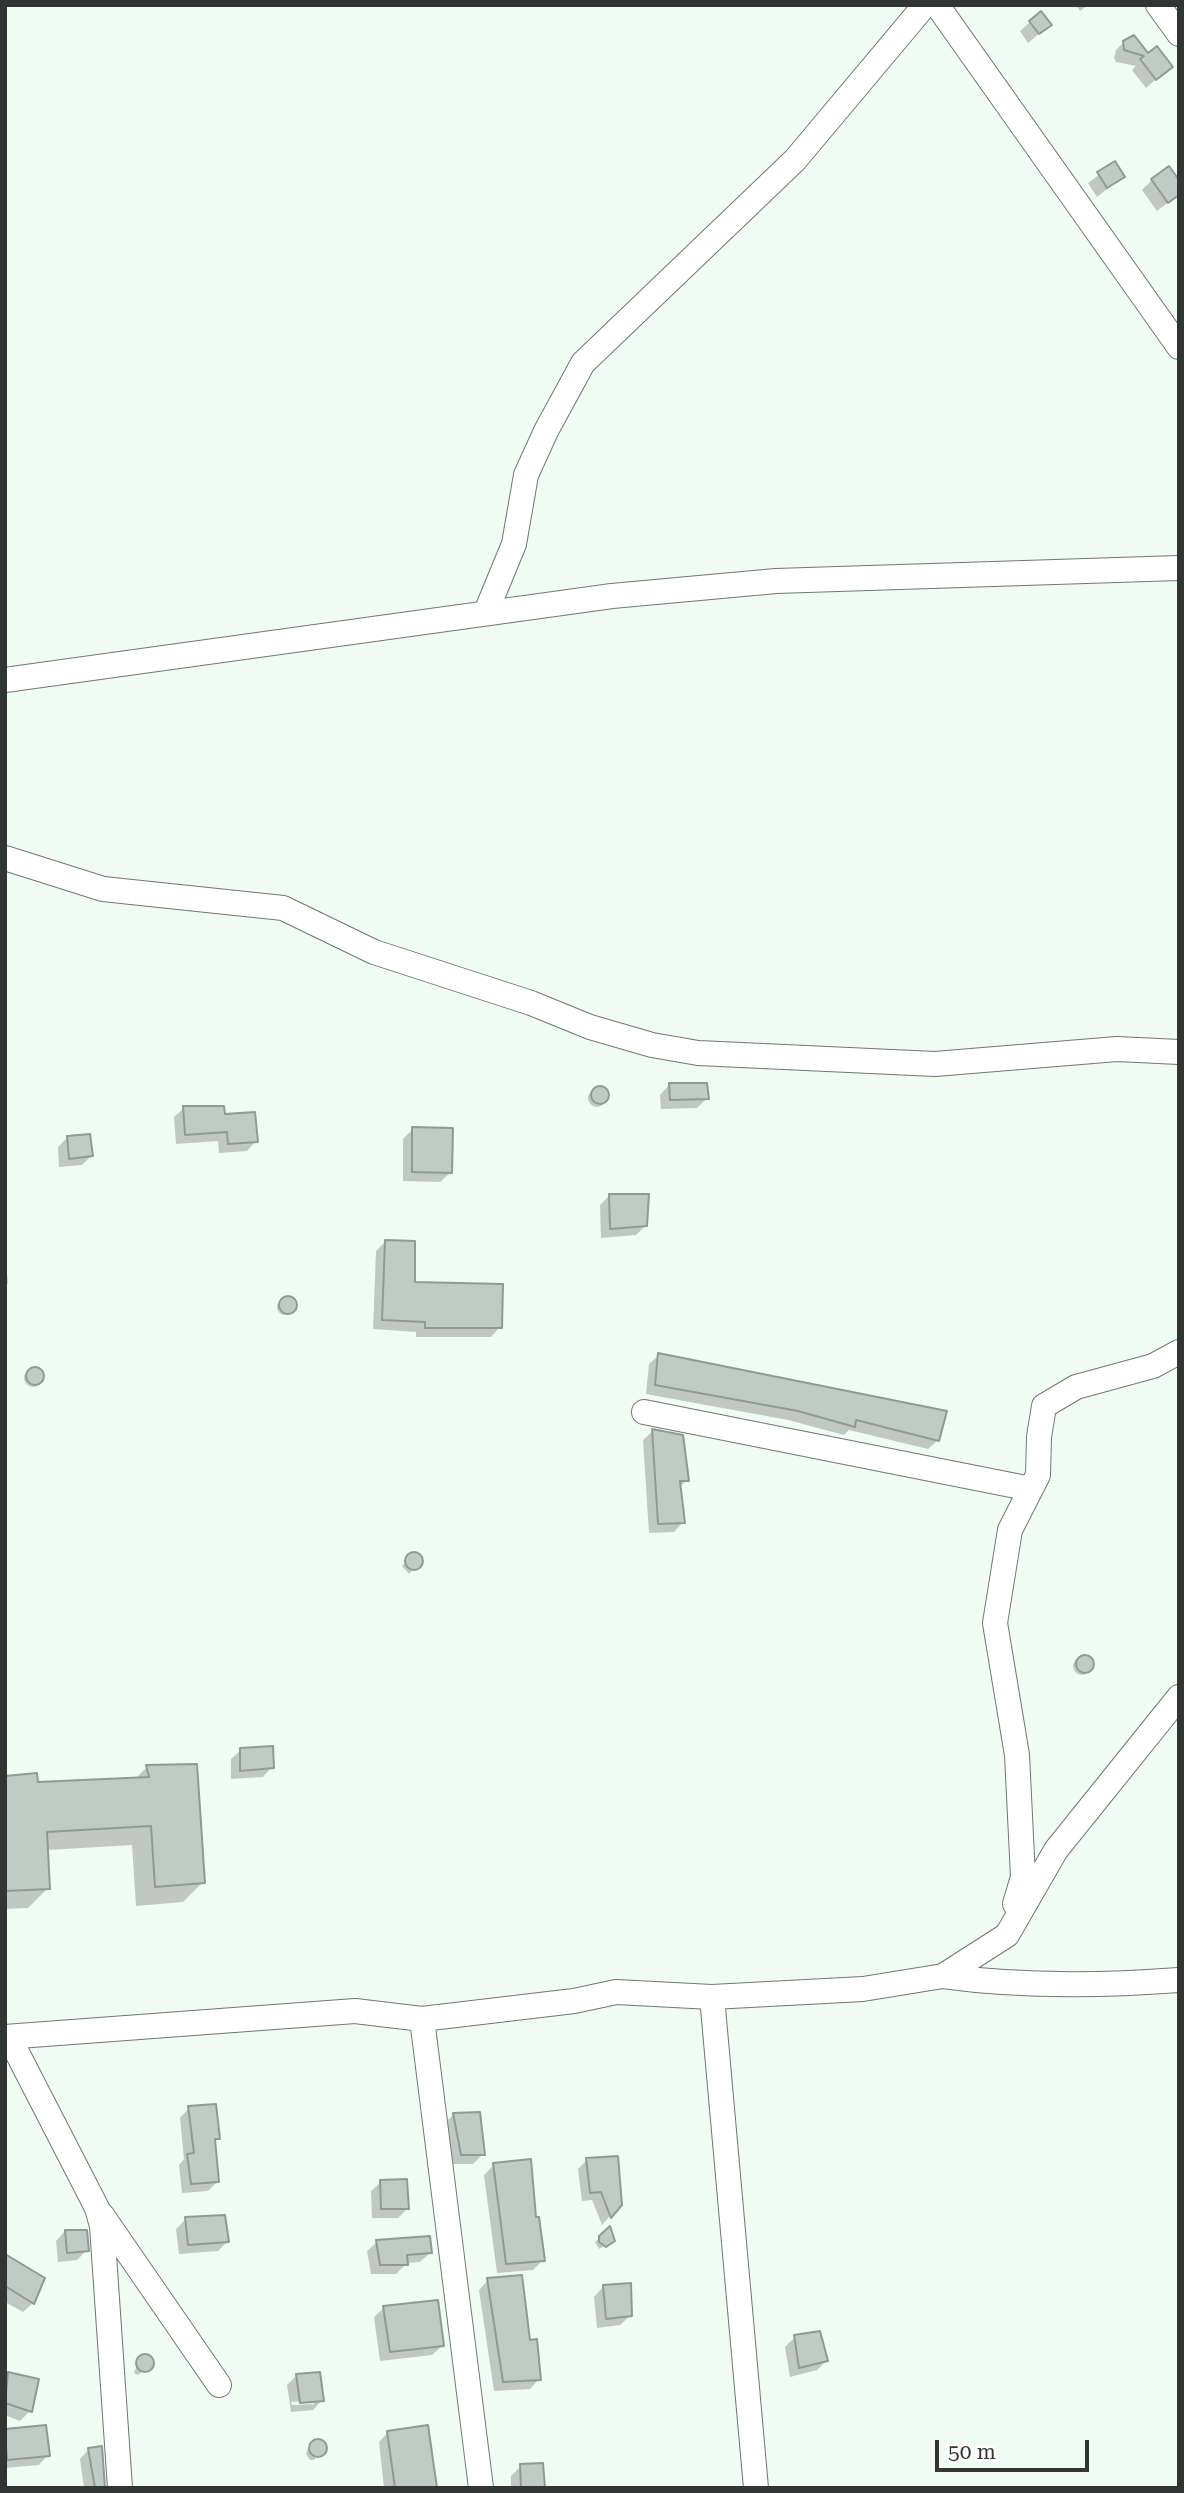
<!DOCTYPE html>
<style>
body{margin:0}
#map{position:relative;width:1184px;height:2493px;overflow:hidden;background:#f0fbf4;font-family:"Roboto Serif",serif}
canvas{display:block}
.frame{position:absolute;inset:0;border:7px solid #313533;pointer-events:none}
.scale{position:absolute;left:935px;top:2440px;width:154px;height:32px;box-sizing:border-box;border:4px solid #313533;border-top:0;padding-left:9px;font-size:21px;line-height:24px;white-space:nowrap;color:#313533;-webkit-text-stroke:5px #fff;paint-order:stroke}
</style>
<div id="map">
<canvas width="1184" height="2493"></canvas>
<div class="frame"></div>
<div class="scale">50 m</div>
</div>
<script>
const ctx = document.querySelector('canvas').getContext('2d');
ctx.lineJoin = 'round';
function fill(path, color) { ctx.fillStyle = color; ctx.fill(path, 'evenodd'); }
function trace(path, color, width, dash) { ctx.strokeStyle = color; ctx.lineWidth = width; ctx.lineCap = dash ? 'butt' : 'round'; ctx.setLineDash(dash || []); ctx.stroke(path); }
fill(new Path2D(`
 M1076,5H1088L1080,11Z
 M1030,22L1049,25L1028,43L1020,31Z
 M1126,40L1148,56L1171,66L1146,88L1132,70L1136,66L1116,62L1114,58L1116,50Z
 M1115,163L1123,177L1097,197L1088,183Z
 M1152,180L1179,194L1157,211L1142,190Z
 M669,1085L707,1098L697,1108L661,1109L660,1095Z
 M588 1098a9 9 0 1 1 18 0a9 9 0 1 1-18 0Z
 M184,1108L224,1116L256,1141L247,1151L219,1153L218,1141L176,1144L174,1117Z
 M413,1129L450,1173L440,1182L403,1181V1139Z
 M68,1137L92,1155L82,1165L59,1167L58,1147Z
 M609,1196L646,1225L636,1235L601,1238L600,1205Z
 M386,1241L413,1283L500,1327L491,1337H416V1332L373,1329L376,1251Z
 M5,1256L8,1283L5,1285Z
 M277 1307a8 8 0 1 1 16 0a8 8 0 1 1-16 0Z
 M659,1355L938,1440L928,1449L849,1430L844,1435L788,1420L646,1394L649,1364Z
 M24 1378a9 9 0 1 1 18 0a9 9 0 1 1-18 0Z
 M653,1431L687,1480L679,1488L683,1522L674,1532L649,1533L643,1440Z
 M414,1555L421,1561L409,1574L402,1566Z
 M1073 1666a9 9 0 1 1 18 0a9 9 0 1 1-18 0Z
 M241,1750L272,1767L263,1777L231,1779V1759Z
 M147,1767L203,1882L183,1902L136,1906L132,1845L47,1850L48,1888L28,1908L5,1909V1777L37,1783L134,1780Z
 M189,2108L218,2138L213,2143L218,2181L208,2191L182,2193L179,2165L184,2159L180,2118Z
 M454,2114L483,2154L473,2164H451L444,2124Z
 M587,2160L620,2205L602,2225L592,2200L582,2201L578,2169Z
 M494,2165L543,2260L533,2270L497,2273L484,2175Z
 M381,2182L407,2209L398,2218H372L371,2191Z
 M186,2219L227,2242L218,2251L179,2254L176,2229Z
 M609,2229L611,2242L599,2249L595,2242Z
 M65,2231L87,2250L77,2260L58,2262L56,2241Z
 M377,2242L430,2253L420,2262L407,2263L396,2274H371L367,2251Z
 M5,2259L33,2303L23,2312L5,2302Z
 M488,2280L539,2379L530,2389L494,2391L479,2290Z
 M603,2287L630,2316L620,2325L597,2328L594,2297Z
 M384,2308L442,2346L432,2355L380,2361L374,2317Z
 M795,2337L826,2361L817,2370L790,2377L785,2347Z
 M140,2358L151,2360L150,2368L137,2375L134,2373Z
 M8,2373L30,2411L20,2421L5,2415V2377Z
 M297,2375L322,2400L313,2410L291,2412L287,2385ZM314,2400V2404L292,2405L291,2402Z
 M5,2431L48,2455L39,2465L5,2468Z
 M388,2432L435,2488H384L379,2442Z
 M318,2441L325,2447L314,2460H310L306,2454L308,2448Z
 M89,2449L104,2488H84L80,2459Z
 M521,2466L543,2488H511V2476Z`), '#0003');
const building = new Path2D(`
 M1041,11L1052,25L1039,34L1029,21Z
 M1134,35L1148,53L1157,46L1173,67L1156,80L1140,59L1144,56L1124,50L1123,41Z
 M1115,161L1125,177L1107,188L1097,172Z
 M1169,166L1179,180V195L1168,203L1151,179Z
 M669,1083H707L709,1099L670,1100Z
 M591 1095a9 9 0 1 1 18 0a9 9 0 1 1-18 0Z
 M183,1106H224L225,1114L255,1112L258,1142L228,1144L227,1132L185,1135Z
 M412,1127L453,1128L452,1173L412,1172Z
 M90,1134L93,1156L69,1159L67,1136Z
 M609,1194H649L647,1226L610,1229Z
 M385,1240L415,1241V1282L503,1284L502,1328H425V1322L382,1320Z
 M279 1305a9 9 0 1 1 18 0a9 9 0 1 1-18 0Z
 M658,1353L947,1411L939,1441L856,1420L855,1427L798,1411L655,1385Z
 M26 1376a9 9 0 1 1 18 0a9 9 0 1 1-18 0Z
 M652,1429L683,1435L689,1481H680L685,1523L658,1524Z
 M405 1561a9 9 0 1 1 18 0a9 9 0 1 1-18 0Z
 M1076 1664a9 9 0 1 1 18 0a9 9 0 1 1-18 0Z
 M273,1746L274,1768L240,1771V1748Z
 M197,1764L205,1883L155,1887L151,1826L47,1832L50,1889L5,1891V1776L37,1773L38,1782L149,1777L146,1765Z
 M216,2104L220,2139H215L219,2182L191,2184L187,2154L194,2153L188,2106Z
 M480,2112L485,2155H461L453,2113Z
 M618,2156L622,2205L611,2218L601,2192L590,2193L586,2158Z
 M531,2159L536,2217H539L545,2261L506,2264L493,2163Z
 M407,2179L409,2209H381L380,2180Z
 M225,2215L229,2242L188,2245L185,2217Z
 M610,2226L615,2241L606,2247L599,2242V2236Z
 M65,2230H87L89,2251L67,2253Z
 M430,2236L432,2253L407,2255L408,2265H380L376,2240Z
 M5,2254L45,2278L34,2304L5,2286Z
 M522,2275L530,2340L537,2339L541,2380L503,2382L487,2278Z
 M631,2283L632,2316L606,2319L603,2285Z
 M438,2300L444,2346L390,2352L383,2306Z
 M820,2331L828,2361L799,2368L794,2335Z
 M136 2363a9 9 0 1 1 18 0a9 9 0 1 1-18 0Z
 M8,2372L39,2379L32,2412L5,2403Z
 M320,2372L324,2401L300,2403L296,2374Z
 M46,2425L50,2456L7,2460L5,2429Z
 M428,2425L437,2488H395L387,2431Z
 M309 2448a9 9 0 1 1 18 0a9 9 0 1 1-18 0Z
 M102,2446L105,2488H95L88,2448Z
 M543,2463L545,2488H521L520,2464Z`);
fill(building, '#c1cbc5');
trace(building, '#909a94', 2);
const minor = new Path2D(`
 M937,5L1179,347
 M1158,5L1179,34
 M486,612L514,544L526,475L546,431L583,363L795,160L925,5
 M5,680L612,596L776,581L1179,568
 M5,858L103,889L283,908L374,952L531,1003L590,1027L652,1045L698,1053L935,1064L1117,1049L1179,1052
 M644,1412L1031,1489
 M1015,1904L1023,1877L1017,1755L995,1623L1010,1530L1038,1475L1039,1437L1044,1406L1076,1387L1153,1366L1179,1352
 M943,1976C1022,1987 1099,1986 1179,1980
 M712,1997L756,2488
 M422,2019L481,2488
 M5,2037L355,2011L422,2019L574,2001L616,1992L712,1997L863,1989L943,1976L1007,1935L1056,1850L1179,1697
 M9,2037L97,2208L102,2226L120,2488
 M102,2215L219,2385`);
trace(minor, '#6f7873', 26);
trace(minor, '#fff', 24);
</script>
